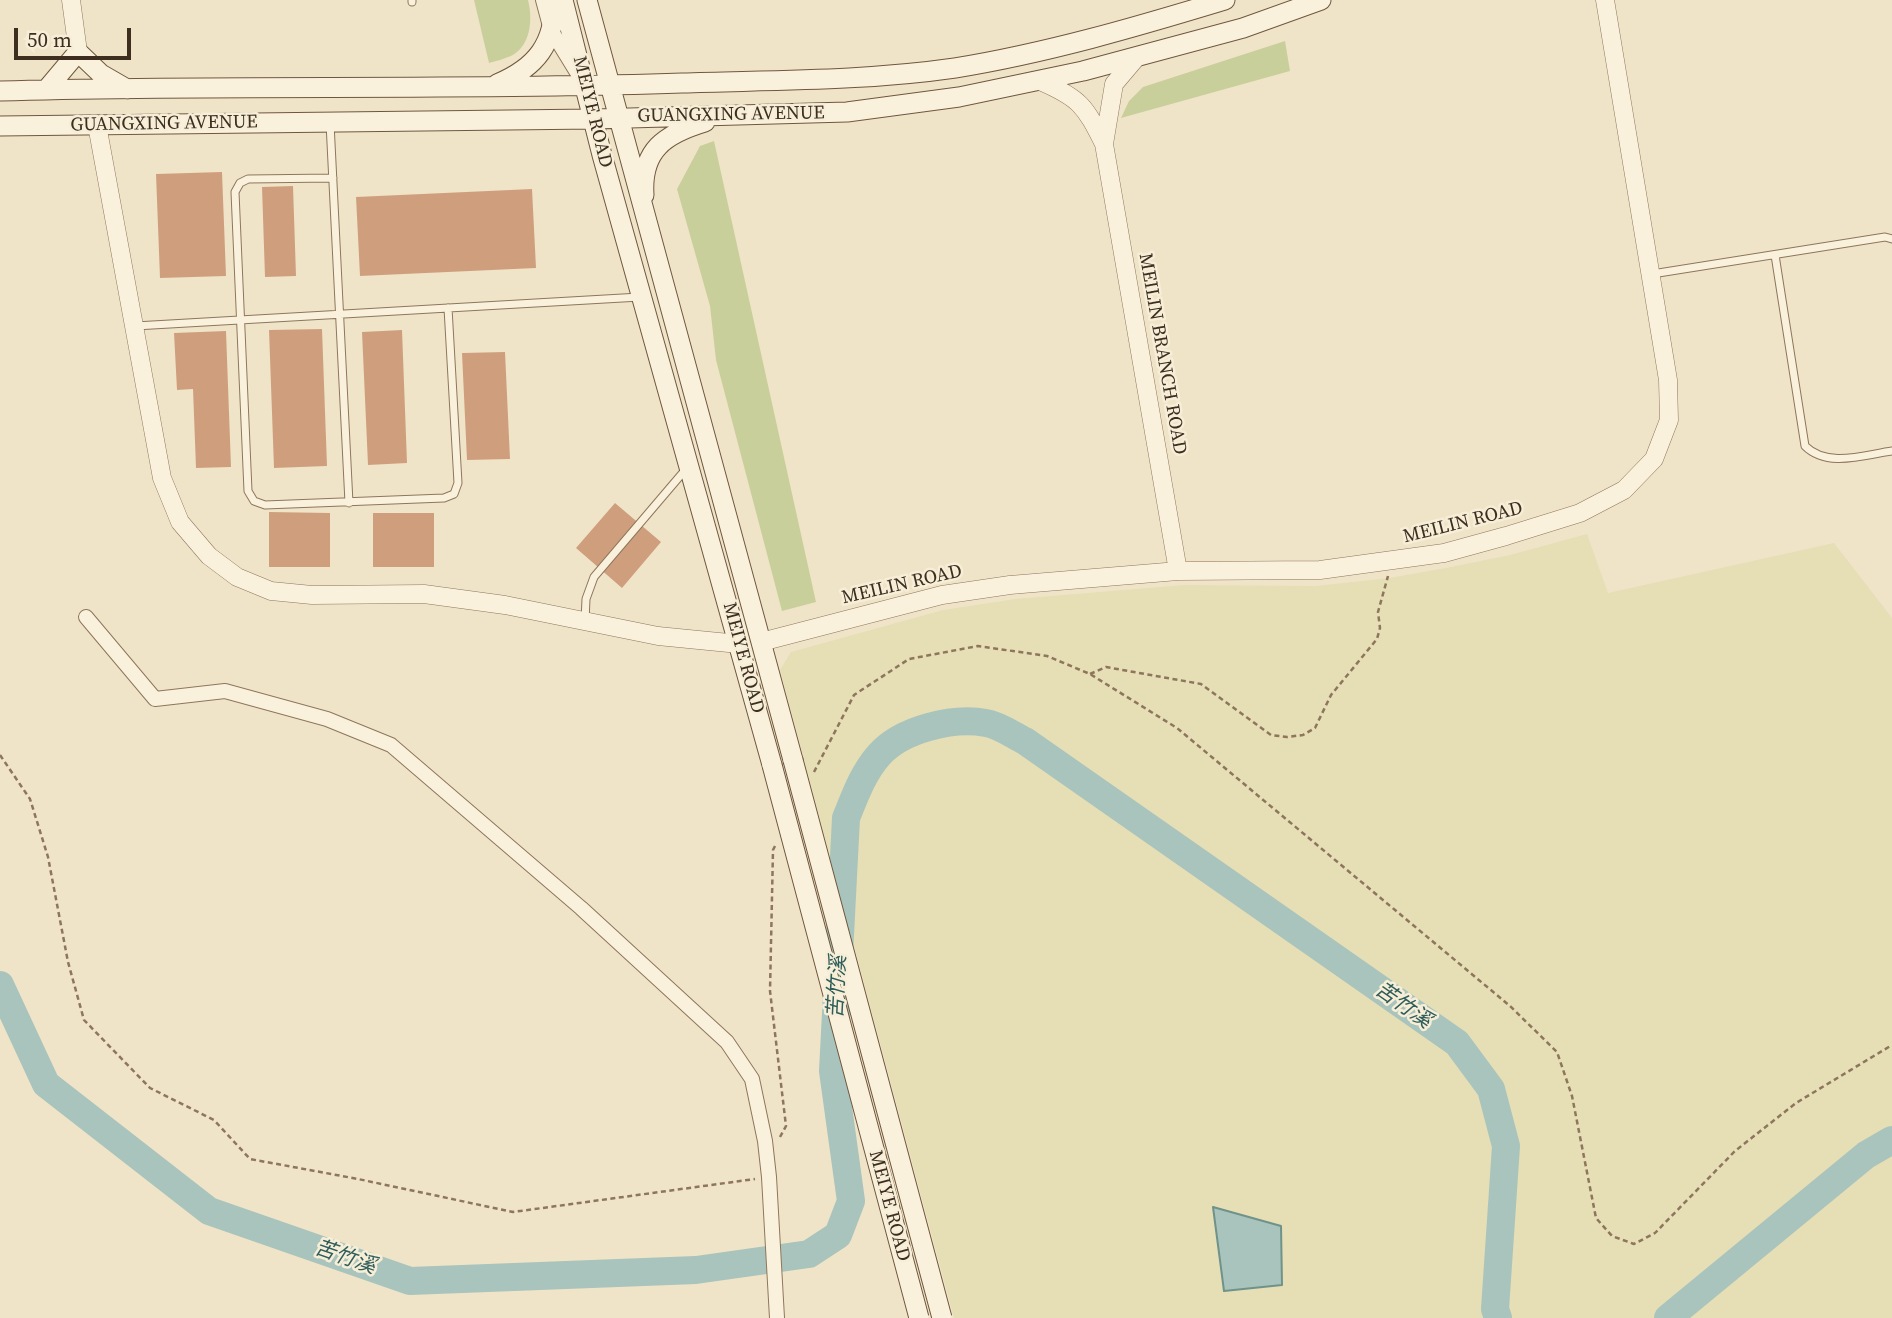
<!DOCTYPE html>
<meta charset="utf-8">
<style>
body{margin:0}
#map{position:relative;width:1892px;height:1318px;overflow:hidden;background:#f0e4c8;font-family:"Source Serif 4",serif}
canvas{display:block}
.scale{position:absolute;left:14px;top:28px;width:117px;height:32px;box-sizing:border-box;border:4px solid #3d2e20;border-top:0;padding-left:9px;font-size:21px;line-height:24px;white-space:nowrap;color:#3d2e20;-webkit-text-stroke:5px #f7eed8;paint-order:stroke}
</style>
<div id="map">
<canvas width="1892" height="1318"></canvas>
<div class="scale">50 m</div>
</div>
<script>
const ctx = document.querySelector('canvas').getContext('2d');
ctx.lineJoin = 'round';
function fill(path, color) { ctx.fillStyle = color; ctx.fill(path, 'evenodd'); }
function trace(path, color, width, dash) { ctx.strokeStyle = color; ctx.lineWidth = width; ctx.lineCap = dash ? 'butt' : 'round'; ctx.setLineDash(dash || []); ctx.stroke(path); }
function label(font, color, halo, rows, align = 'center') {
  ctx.font = font + ' "Source Serif 4","Noto Sans SC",serif'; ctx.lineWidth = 5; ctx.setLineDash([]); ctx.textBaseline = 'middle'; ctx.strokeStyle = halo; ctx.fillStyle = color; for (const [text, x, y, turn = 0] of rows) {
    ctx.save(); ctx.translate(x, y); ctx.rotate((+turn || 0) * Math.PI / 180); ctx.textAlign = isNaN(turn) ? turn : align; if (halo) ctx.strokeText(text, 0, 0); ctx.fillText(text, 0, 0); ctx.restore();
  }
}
fill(new Path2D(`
 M1587,534L1608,593L1834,543L1892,618V1318H954L780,670L791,652L943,610L1015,599L1184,585L1316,586L1389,578L1446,568L1510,555Z`), '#e6deb5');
fill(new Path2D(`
 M474,0H528C533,19 531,46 511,56C504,59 496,61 489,63Z
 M1285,41L1290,71L1121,118L1129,101L1143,87Z
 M714,141L816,602L782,611L716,360L710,306L677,189L700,146Z`), '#c9cf9b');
const water = new Path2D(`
 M1213,1207L1281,1226L1282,1285L1224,1291Z`);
fill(water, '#a9c4bc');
trace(water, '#6f938a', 2);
trace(new Path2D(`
 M0,985L46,1084L209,1211L410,1281L696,1270L809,1254L838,1235L851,1201L833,1071L846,818C855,796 863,773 879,755C902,729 953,717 986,723C999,725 1013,735 1025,741L1457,1043L1491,1089L1506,1146L1495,1309L1498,1318
 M1668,1318L1866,1155L1892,1140`), '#a9c4bc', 28);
fill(new Path2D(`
 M222,172L226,276L160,278L156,174Z
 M293,186L296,276L265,277L262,187Z
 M532,189L536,268L360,276L356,197Z
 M322,329L327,466L274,468L269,330Z
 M402,330L407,463L368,465L362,332Z
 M226,331L231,467L196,468L193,389L177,390L174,333Z
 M505,352L510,459L467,460L462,353Z
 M615,503L661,542L622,588L576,548Z
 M269,512L330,513V567H269Z
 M373,513H434V567H373Z`), '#cf9f7d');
const service = new Path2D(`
 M412,0V2
 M330,123L349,503
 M333,178L248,179L240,183L235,192L248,491L254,501L265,505L444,498L454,494L458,483L448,308
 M1775,255L1805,446C1827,468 1864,455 1892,451
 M1652,274L1885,237L1892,239
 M135,326L640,297
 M585,621L586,599L594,577L686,469`);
const minor = new Path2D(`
 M543,0L551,30L578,74
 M86,617L155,699L225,691L327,719L391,745L581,908L727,1042L752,1079L765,1141L769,1177L777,1318`);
const tertiary = new Path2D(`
 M71,0L78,52
 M1040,81C1080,98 1085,106 1104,144L1178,571
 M97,125L162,478L180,522L209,556L237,577L271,591L312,595L424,594L505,605L658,636L739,644
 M1104,144L1114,84L1136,58
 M761,642L942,595L1010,585L1178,571L1320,570L1444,553L1506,536L1580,513L1624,490L1654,459L1669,420L1668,380L1605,0`);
const secondary = new Path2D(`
 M563,0L602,155L772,765
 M587,0L793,760
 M497,84C537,67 554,44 555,0
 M46,90L78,52L101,74L127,89
 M0,91C227,84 455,91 682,83C773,80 865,81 955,68C1047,53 1136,27 1225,0
 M0,126L593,119L847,112L959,97L1083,71L1243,28L1321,0
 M644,195C641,150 665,134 705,122`);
trace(service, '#8d765c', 9);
trace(minor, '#8d765c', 16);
trace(tertiary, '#8d765c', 19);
trace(secondary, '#6f573f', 21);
trace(new Path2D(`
 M1090,674L1106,667L1201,684L1271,735L1287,737L1303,735L1315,728L1331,695L1377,639L1380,628L1378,612L1388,576
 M0,755L30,799L48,857L68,962L84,1020L150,1088L214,1120L250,1159L358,1179L513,1212L755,1179
 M814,772L854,695L909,659L978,646L1047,656L1090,674L1177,728L1510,1006L1557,1052L1572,1096L1596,1218L1612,1236L1634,1244L1655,1233L1735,1151L1796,1103L1892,1045
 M775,846L773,850L770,991L786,1126L780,1137`), '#8d765c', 2.5, [5, 3.5]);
trace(service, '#faf1dc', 7);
trace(minor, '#faf1dc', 14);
trace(tertiary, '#faf1dc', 18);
trace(secondary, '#faf1dc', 19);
const secondaryBridge = new Path2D(`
 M793,760L942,1318
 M772,765L919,1318`);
trace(secondaryBridge, '#6f573f', 21, []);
trace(secondaryBridge, '#faf1dc', 19);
label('19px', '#3d2e20', '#f7eed8', [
 ["MEIYE ROAD",592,112,76],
 ["GUANGXING AVENUE",731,115,-1],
 ["GUANGXING AVENUE",164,124,-1],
 ["MEILIN BRANCH ROAD",1162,354,80],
 ["MEILIN ROAD",1463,523,-14],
 ["MEILIN ROAD",902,585,-13],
 ["MEIYE ROAD",743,658,75],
 ["MEIYE ROAD",889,1206,75]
]);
label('italic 21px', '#2f5d5a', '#f7eed8', [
 ["苦竹溪",838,987,-87],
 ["苦竹溪",1403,1006,35],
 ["苦竹溪",345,1258,19]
]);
</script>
